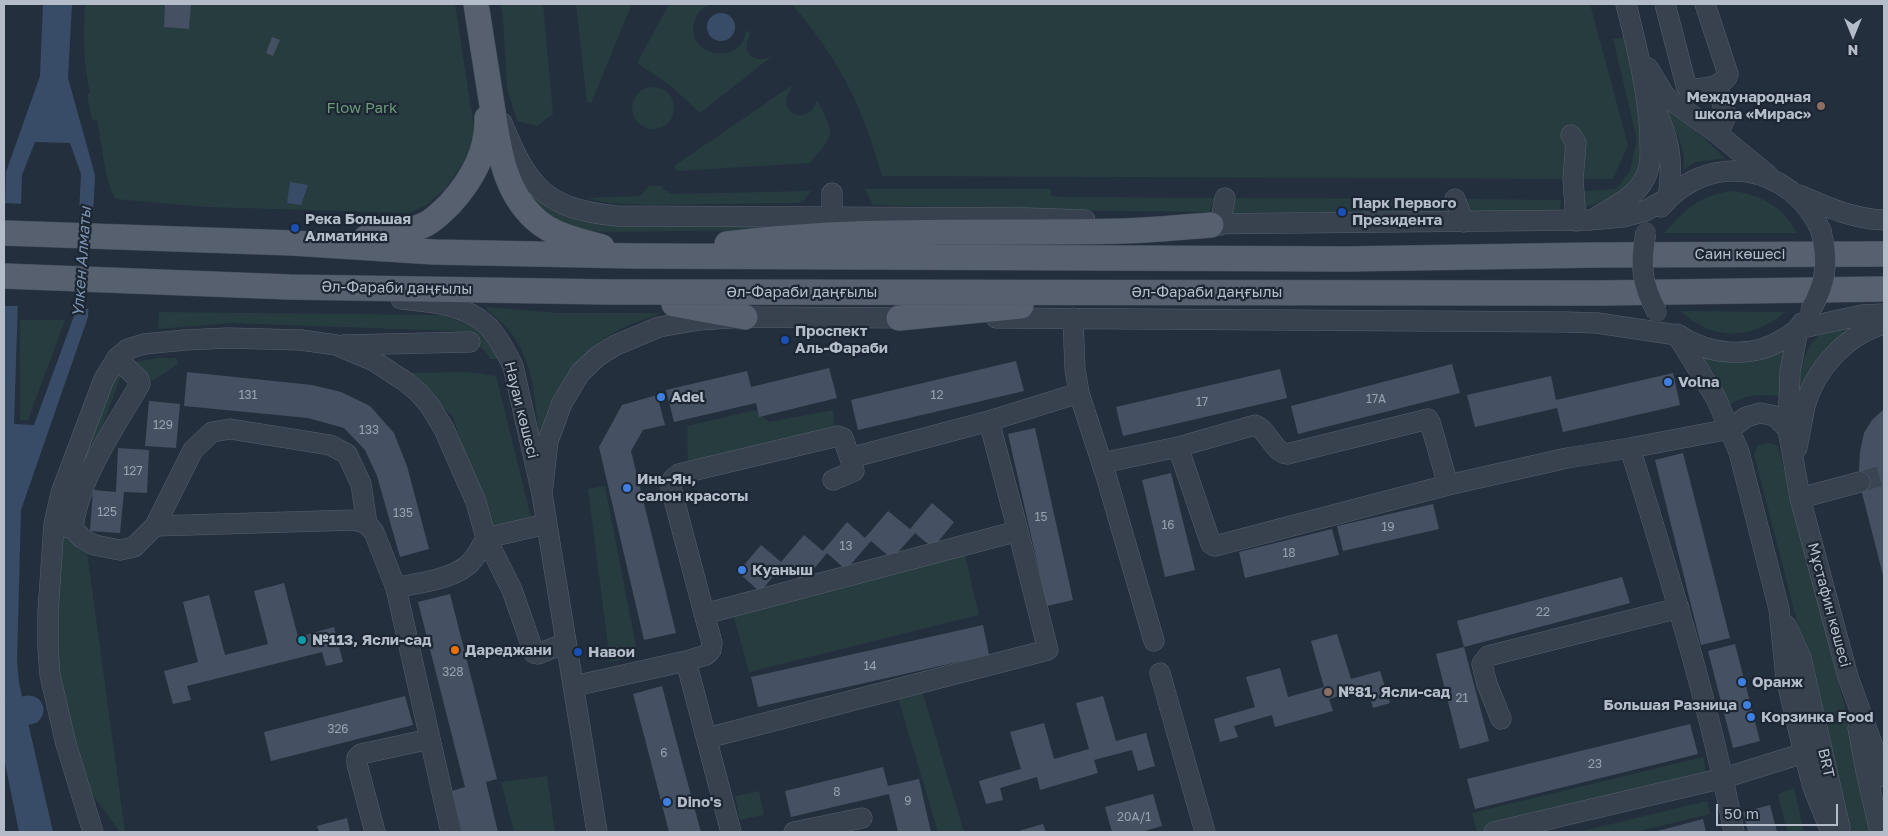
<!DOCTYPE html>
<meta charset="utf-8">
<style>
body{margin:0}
#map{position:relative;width:1888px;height:836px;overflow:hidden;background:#242f3e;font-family:"Golos Text",sans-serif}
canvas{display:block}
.frame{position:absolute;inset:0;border:5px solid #b4bcc9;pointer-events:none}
.north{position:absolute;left:1828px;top:10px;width:50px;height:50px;-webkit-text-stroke:4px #1d2633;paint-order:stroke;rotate:180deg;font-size:14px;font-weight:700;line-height:20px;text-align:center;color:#b4bcc9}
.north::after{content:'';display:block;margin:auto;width:18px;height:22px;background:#b4bcc9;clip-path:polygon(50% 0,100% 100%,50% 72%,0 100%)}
.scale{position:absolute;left:1716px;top:804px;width:122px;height:22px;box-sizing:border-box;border:2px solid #b4bcc9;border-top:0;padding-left:6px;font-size:15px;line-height:18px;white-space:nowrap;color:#b4bcc9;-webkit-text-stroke:4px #1d2633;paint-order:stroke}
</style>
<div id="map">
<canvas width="1888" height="836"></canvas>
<div class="frame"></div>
<div class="north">N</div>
<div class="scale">50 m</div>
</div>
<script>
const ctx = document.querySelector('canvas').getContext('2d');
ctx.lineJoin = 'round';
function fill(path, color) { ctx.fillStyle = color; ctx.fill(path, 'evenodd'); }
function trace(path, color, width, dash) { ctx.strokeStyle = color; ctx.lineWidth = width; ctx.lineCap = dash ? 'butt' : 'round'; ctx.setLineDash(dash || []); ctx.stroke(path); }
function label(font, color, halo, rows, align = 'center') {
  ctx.font = font + ' "Golos Text",sans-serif'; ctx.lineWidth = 4.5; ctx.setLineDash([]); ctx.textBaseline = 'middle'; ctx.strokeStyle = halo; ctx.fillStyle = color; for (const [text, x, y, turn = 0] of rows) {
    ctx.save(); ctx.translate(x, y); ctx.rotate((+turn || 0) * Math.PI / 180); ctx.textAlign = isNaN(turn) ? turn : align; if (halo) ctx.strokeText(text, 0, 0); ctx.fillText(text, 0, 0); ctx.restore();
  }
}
fill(new Path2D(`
 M85,4H455L475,135L463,163L445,189L427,205L409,213L207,207L115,199C103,174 103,147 97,121L92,120L87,95L90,93C83,64 83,33 85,4Z
 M500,4H543L553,114L537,126L517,121L507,87L503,18Z
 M576,4H632L591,103L587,102Z
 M669,4H712C703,7 698,11 695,19C682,57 743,68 746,30L751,34C744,44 745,58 760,59C764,60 768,57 771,57L700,113L670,85L637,63Z
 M792,4H1590L1628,145L1613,179L882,176C871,138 858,100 837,66C824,44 808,23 792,4Z
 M1624,38L1638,91L1645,138L1641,171L1626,193L1583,208L1584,191L1616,189L1630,171L1637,140L1613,39Z
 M791,86L792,87C773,112 808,129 817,100C835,136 836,132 810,163L677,171L674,166Z
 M632 108a21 21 0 1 1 42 0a21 21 0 1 1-42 0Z
 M1659,101L1707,141L1725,158L1696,162L1683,170C1688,145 1670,122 1659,101Z
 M509,157L566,214L1008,226L780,230L603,232L572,230L554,222L521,193Z
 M649,186H662L664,190L672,194L811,191L804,200L798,203L648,205L609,203L586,198L640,196Z
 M865,189H1049L1051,190V195L1057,197L1215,198L1209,212L1050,210L873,205Z
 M1733,191C1761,195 1783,206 1797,233H1664C1688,208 1696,196 1733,191Z
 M1233,198L1449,199L1453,212L1232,213Z
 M1462,199L1561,200L1559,212L1469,214Z
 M487,307L558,313H661C647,319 631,323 617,331C587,347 555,385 545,419C542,431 542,445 541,457C536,419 537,370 514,337C507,326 497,318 487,310Z
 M1680,311L1785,312C1750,341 1714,341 1680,311Z
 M159,312L440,315C471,322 484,333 502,359H491C480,345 471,338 455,331L231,323L158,329Z
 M1879,317L1798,400C1800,374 1802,341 1829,329C1841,323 1865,320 1879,317Z
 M20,320H65L28,420H20Z
 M1784,350L1780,370L1779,396C1761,394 1746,394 1730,405L1713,372L1701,356C1734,362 1753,366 1784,350Z
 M159,358H176L178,364L152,381L139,375L134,362Z
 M467,372L496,376L531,517L492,526L468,465L453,417L418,383L400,373Z
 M122,373L69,517L85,537L125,832H120L89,790L71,736L58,666L56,627L59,524L113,379Z
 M755,410L769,422L833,410L834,433L688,466L687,426Z
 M1770,443L1778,446L1877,832H1851L1754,454L1758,445Z
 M605,486L638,657L610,662L588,489Z
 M965,555L979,615L749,672L733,614Z
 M922,690L964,832H938L897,695Z
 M1703,757L1707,777L1477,832L1472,813Z
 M547,776L555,832H514L501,782Z
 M1794,788L1804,832H1787L1778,794Z
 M759,791L764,815L740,820L735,796Z
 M1707,801L1710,814L1635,832H1578Z`), '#263c3f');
fill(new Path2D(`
 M43,4H72L68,78L95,175L88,317L21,510L17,661L19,683L53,832H19L4,758V244L6,172L40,76ZM35,142L70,143L81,174L74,316L34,425L14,424L22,175Z
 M707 27a14 14 0 1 1 28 0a14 14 0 1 1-28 0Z
 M290,182L308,185L301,205L287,203Z`), '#394c67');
fill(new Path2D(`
 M4,203L24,204L20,306H4Z
 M77,206L96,207L91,309L72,308Z`), '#242f3e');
trace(new Path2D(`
 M4,714L29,710`), '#394c67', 29);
fill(new Path2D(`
 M165,4H191L189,29L164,27Z
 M272,37L280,40L273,56L266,53Z
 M1016,361L1024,391L858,430L851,400Z
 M1452,364L1460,393L1298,434L1291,406Z
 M829,368L837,398L759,417L756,403L674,422L666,390L747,371L751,387Z
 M1280,369L1287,398L1123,436L1116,407Z
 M187,372L312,385L341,392L370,406L394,433L397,441L407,466L429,549L400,557L377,476L365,450L344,428L308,418L184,406Z
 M1673,373L1680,405L1563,432L1557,408L1475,427L1467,395L1551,376L1556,400Z
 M657,395L665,425L643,430L631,451L676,633L644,640L599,447L622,405Z
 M149,401L180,404L176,448L145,446Z
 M1884,409V579L1862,493L1859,469L1860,452L1864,433L1872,420Z
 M1035,428L1073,600L1047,606L1008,434Z
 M118,448L149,450L147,493L124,492L120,533L90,531L93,490L116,492Z
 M1683,453L1730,638L1701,645L1655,460Z
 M1171,473L1195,570L1165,577L1142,480Z
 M932,503L954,522L933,548L915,533L892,559L871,541L846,570L827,553L803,582L783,565L760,592L738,572L761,545L781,562L804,535L823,551L847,522L865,538L888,511L910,529Z
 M1433,504L1439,529L1343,551L1337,526Z
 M1332,529L1339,555L1245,578L1239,552Z
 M1622,577L1630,603L1464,647L1489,741L1460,749L1436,654L1464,647L1457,621Z
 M284,583L298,637L334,627L343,662L326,666L322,652L187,686L191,700L173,704L164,671L198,662L183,602L209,595L225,655L268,644L254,591Z
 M450,594L497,779L486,782L498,832H462L452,791L465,787L418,602Z
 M983,625L989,655L758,707L751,677Z
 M1337,634L1351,679L1380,671L1390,703L1373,708L1367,687L1329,699L1333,711L1275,727L1272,715L1234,726L1238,737L1220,742L1214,719L1255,707L1246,677L1280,668L1288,697L1324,687L1311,641Z
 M1735,644L1760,741L1733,748L1708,651Z
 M662,686L682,762L701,832H669L646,743L633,694Z
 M405,696L413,725L271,761L264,732Z
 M1103,696L1116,741L1146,733L1155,766L1138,771L1132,750L1094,760L1098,773L1040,790L1037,777L1000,788L1003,800L986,804L979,781L1021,769L1010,732L1044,723L1054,759L1089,749L1076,703Z
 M1690,724L1698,754L1475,809L1467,779Z
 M883,767L888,786L919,779L931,832H898L889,794L791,817L785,791Z
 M1153,794L1162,826L1141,832H1112L1105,807Z
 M1770,805L1777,832H1748L1743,812Z
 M347,818L350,832H319L317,826Z
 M1703,819L1706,832H1654Z
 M1043,824L1046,832H1015Z`), '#455162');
trace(new Path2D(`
 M1860,482L1884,475`), '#3a4453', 20, [20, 10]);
const minor = new Path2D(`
 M1665,4L1686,85L1689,89C1702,89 1719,88 1727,77L1728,74L1705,4
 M1648,68L1665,96L1718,134L1768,175
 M1715,86L1720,95L1726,116L1718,134
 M1652,101C1669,139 1674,156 1668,198
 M502,123C528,187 545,209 617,216L1025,218L1085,220
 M1571,135L1576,143L1573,179L1576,221
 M1799,195C1827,207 1853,219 1884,220
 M1455,199L1464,222
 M1661,207C1708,149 1792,164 1821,231
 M1598,216C1616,206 1635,197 1645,178C1652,165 1650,150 1650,136C1648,91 1637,48 1626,4
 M832,218V193
 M1196,224L1589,220L1623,217L1645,211L1668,198
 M1220,225L1225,198
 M401,299C431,302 465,304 488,326C498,337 506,352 513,366L542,494L597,832
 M1884,314L1862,315L1798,329L1790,372L1788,429L1800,498L1848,677L1884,777
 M996,318L1566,322L1597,323L1677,335
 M1073,318L1075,369L1079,393L1107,479L1154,641
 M1677,334C1708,355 1752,360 1785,338C1792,334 1798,330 1802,323
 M1677,335L1716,398L1739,452L1779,609L1786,678L1804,753L1813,787L1831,832
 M343,345L470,342
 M1178,447L1211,544L1215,546L1448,485
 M1630,448C1669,575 1709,702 1734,832
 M1797,448C1800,434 1802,420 1805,406C1815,369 1847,334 1884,324
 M1102,463L1178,447L1255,425C1268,430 1274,453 1287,454L1428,419L1430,422L1448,485L1567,458L1630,448L1730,429L1746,417L1760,413L1775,416L1788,429
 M833,480L854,471L850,458
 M542,494L548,441L562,403L580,373L598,356L616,345L659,327L699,320L745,317L912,318
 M1800,498L1860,482
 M54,524L73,529L82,538L94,545L120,550L134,547L155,526L193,450L212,432L230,429L330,445L347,454L361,484L367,524L374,532L396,588L451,832
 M155,526L355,520L367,524
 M73,529C78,479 115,427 140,384L139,380L117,358
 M396,588C420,582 454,580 471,562C477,555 482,546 486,538L546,524
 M704,614L1018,531L989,421
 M1786,625L1801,658L1840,828
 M686,661L731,832
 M1160,673L1205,832
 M574,686L686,661L706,655L711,650L712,643L671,488L673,479L679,474L838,436L843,438L850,458L989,421L1079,393
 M1501,719L1487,684L1482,664L1488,656L1679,608
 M1858,728L1866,771L1880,832
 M707,738L1048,650L1018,531
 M93,832L66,744L50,675L48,648V612L54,524L61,493L104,379L117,358L128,349L144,344L185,340L228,338L301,340L336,345L374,361L406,382L419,393L430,406L444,429L476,502L486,538L512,590L534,653L538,654L566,643
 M375,832L357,764V758L361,754L430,739
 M794,832L862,818
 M1494,832L1724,778L1804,753`);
const major = new Path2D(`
 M476,4C481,36 486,67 491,99C498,141 501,188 535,219C552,235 579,241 602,247
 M4,233L292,243L434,252L636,256L1347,259L1596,255L1884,254
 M366,238C386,236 408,233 426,224C434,220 443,211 450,204C472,180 488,152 487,118
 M727,244C858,227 991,234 1124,231C1153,230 1182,227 1211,225
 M4,276L289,287L610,292L1600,293L1884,289
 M674,304L745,317
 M899,318L1021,306`);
trace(minor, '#565f6c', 21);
trace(major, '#414a57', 26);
trace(minor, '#38414e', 20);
trace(major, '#56606e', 25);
const minorBridge = new Path2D(`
 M1646,232C1640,263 1641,284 1657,312
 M1810,311C1826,284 1829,262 1821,231`);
trace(minorBridge, '#565f6c', 21, []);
trace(minorBridge, '#38414e', 20);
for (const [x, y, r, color] of [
 [1821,106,5,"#8d6e63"],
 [1342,212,5,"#1a4fb4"],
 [295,228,5,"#1a4fb4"],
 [785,340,5,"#1a4fb4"],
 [1668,382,5,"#3f7fe0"],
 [661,397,5,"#3f7fe0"],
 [627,488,5,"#3f7fe0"],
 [742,570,5,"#3f7fe0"],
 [302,640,5,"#0f9aa8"],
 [455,650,5,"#e8710a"],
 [578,652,5,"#1a4fb4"],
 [1742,682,5,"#3f7fe0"],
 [1328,692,5,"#8d6e63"],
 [1747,705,5,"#3f7fe0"],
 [1751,717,5,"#3f7fe0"],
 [667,802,5,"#3f7fe0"]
]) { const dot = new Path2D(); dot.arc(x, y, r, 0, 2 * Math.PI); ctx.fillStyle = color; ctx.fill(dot); trace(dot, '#1d2633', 2); }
label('12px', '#98a1af', null, [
 ["131",248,395],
 ["12",937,395],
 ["17А",1376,399],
 ["17",1202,402],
 ["129",163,425],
 ["133",369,430],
 ["127",133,471],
 ["125",107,512],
 ["135",403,513],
 ["15",1041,517],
 ["16",1168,525],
 ["19",1388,527],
 ["13",846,546],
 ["18",1289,553],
 ["22",1543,612],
 ["14",870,666],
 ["328",453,672],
 ["21",1462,698],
 ["326",338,729],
 ["6",664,753],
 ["23",1595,764],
 ["8",837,792],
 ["9",908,801],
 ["20А/1",1134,817]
]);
label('bold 15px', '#b4bcc9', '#1d2633', [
 ["Международная",1811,97,"right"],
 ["школа «Мирас»",1811,114,"right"],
 ["Парк Первого",1352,203],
 ["Президента",1352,220],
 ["Река Большая",305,219],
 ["Алматинка",305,236],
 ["Проспект",795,331],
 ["Аль-Фараби",795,348],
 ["Volna",1678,382],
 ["Adel",671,397],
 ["Инь-Ян,",637,479],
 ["салон красоты",637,496],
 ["Куаныш",752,570],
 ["№113, Ясли-сад",312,640],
 ["Дареджани",465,650],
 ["Навои",588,652],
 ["Оранж",1752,682],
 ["№81, Ясли-сад",1338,692],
 ["Большая Разница",1737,705,"right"],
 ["Корзинка Food",1761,717],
 ["Dino's",677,802]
], 'left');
label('15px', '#6b9a76', '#1d2633', [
 ["Flow Park",362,108]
]);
label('15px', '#b4bcc9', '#1d2633', [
 ["Саин көшесі",1740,254],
 ["Әл-Фараби даңғылы",397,288,1],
 ["Әл-Фараби даңғылы",802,292],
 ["Әл-Фараби даңғылы",1207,292],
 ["Науаи көшесі",521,410,76],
 ["Мұcтафин көшесі",1829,605,75],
 ["BRT",1826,763,77]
]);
label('italic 16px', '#7c92b1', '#1d2633', [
 ["Үлкен Алматы",82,262,-86]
]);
</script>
